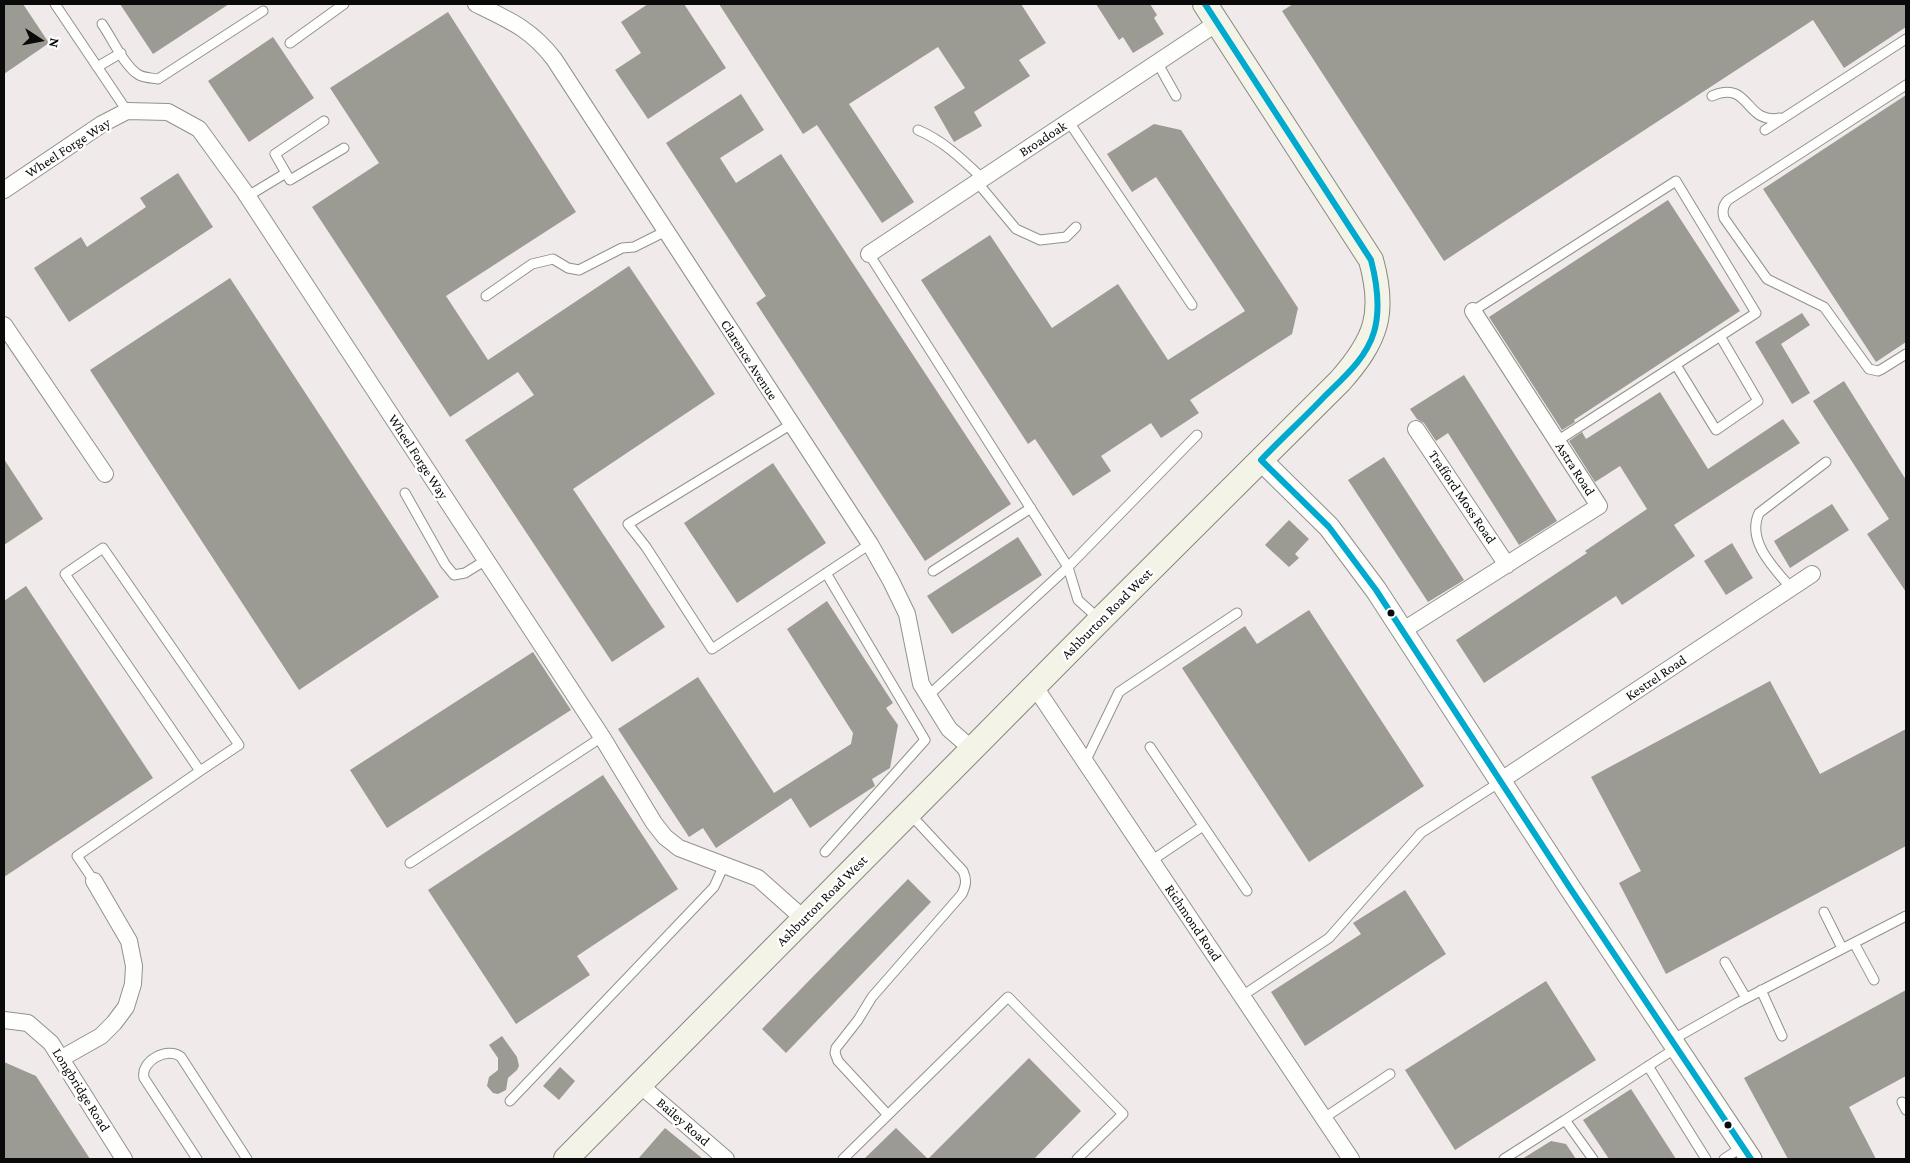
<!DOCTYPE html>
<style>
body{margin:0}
#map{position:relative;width:1910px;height:1163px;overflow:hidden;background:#f9f9ed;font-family:"Crimson Pro",serif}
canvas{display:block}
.frame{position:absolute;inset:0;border:5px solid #0a0a0a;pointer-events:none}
.north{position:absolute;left:15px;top:15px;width:50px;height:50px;-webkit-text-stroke:4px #fff;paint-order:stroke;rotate:101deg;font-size:14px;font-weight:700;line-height:20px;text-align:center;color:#0a0a0a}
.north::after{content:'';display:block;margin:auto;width:18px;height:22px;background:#0a0a0a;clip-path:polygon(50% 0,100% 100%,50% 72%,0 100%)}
</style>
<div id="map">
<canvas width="1910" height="1163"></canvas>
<div class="frame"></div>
<div class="north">N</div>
</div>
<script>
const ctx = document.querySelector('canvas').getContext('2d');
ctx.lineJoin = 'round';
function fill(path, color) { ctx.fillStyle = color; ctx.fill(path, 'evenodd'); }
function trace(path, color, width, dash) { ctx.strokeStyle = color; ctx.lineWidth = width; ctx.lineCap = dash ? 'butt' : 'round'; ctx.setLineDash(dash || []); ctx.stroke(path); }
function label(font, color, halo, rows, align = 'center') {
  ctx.font = font + ' "Crimson Pro",serif'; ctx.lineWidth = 5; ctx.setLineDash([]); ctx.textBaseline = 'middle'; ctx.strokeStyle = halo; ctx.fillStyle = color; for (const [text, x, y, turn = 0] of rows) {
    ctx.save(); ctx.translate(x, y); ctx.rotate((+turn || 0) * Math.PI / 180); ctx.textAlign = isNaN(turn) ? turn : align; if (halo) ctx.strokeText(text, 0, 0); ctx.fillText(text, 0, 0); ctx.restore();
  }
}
fill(new Path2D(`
 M4,4H1906V1159H4Z`), '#f0eaeb');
fill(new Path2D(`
 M4,4H23L49,43L4,74Z
 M120,4H229L153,54Z
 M648,4H684L726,68L648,119L615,70L641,53L621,22Z
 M719,4H1021L1046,43L1019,60L1030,76L974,112L982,126L954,142L934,107L965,88L938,47L849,104L914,202L882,223L817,125L803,134Z
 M1096,4H1150L1157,15L1154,18L1164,34L1133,53L1123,37L1119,40Z
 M1293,4H1906V27L1844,68L1813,20L1444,261L1282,11Z
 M448,12L576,212L446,296L488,360L629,266L715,394L573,489L665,627L612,662L465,440L534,395L518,372L450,417L312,207L379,163L330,88Z
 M273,37L314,98L249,142L208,81Z
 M741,94L764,130L720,158L736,183L781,154L1011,504L925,561L756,303L766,296L666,143Z
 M1906,95V342L1876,362L1763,189Z
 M1154,124L1181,130L1298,308L1292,334L1190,400L1199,413L1161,438L1151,423L1101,456L1111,471L1073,496L1035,439L1028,444L921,280L990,235L1052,328L1118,284L1168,360L1245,311L1156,177L1132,192L1107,154Z
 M178,173L213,227L69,322L34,268L81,237L87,247L146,207L140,198Z
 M1668,200L1740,311L1574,420L1575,422L1562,430L1489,317Z
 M230,278L439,597L299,690L90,370Z
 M1802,313L1810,325L1781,344L1810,393L1792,404L1755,342Z
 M1464,375L1557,521L1519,545L1448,433L1436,441L1424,423L1417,419L1410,409Z
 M1844,381L1906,480V592L1867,534L1889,519L1813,401Z
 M1660,392L1708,469L1783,419L1800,443L1674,525L1695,556L1622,605L1616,596L1484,683L1456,640L1587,553L1585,551L1647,509L1620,466L1595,482L1569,441L1582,432L1586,439Z
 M1384,457L1464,580L1428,602L1348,480Z
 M4,459L43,519L4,545Z
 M773,463L826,543L737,603L684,523Z
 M1832,504L1849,530L1790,568L1774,541Z
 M1289,520L1309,539L1295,554L1299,558L1289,567L1265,545Z
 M1018,537L1042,575L952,634L927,596Z
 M1732,543L1753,578L1726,595L1704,561Z
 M26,586L153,778L4,877V601Z
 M827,601L893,703L886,708L898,725L890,768L872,779L875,786L810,828L791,798L716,848L703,828L689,837L618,729L698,677L774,793L851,744L853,733L787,629Z
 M1309,610L1424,786L1309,862L1182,668L1245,626L1257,644Z
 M533,652L571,710L387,828L350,770Z
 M1770,681L1820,774L1906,729V846L1666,974L1619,883L1641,871L1591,777Z
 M603,775L678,889L577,956L590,975L516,1024L428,890Z
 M908,879L931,902L786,1053L762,1029Z
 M1405,890L1446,954L1305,1046L1271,992L1361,934L1353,923Z
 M1546,981L1596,1060L1455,1150L1405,1070Z
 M1906,990V1076L1849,1107L1876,1159H1788L1744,1078Z
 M502,1036L517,1057L519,1066L517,1070L508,1078L506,1090L498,1094L493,1093L487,1086L489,1077L498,1070V1058L489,1045Z
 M1029,1058L1081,1111L1034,1159H928Z
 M4,1062L36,1076L90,1159H4Z
 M560,1067L575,1081L559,1100L543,1086Z
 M1631,1089L1676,1159H1609L1583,1120Z
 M665,1128L703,1159H638Z
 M896,1128L928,1159H864Z
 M1551,1141L1566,1144L1576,1159H1522Z`), '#9b9a93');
const service = new Path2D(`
 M55,4L127,111
 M102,24C112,38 124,66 139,75C145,78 152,78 158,79L263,11
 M290,43L344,4
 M1157,62L1176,96
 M97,67L121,53
 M1906,85L1728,200C1723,205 1722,211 1724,218L1767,279L1824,307L1869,369L1878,371L1882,369L1906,354
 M1712,96C1751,79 1744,125 1780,118
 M324,121L275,154L290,180L344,148
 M1069,122L1192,305
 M918,130C944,141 963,160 983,179
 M1765,130L1906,39
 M977,182L1016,229L1040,240L1066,237L1076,227
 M248,196L286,173
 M869,254L1068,567L929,695
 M486,296L532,264L553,259L568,268L579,270L622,248L634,247L666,231
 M1473,311L1676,181L1756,313L1557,441
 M1676,365L1716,430L1758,401L1720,336
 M790,425L628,524L646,547L712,649L870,544
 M405,493L445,564L454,575L465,573L486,560
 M933,571L1031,508
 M1791,588C1774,568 1746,541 1759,513L1826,462
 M1099,619L1078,600L1068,567L1197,435
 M1150,747L1247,891
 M1085,762L1119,692L1237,613
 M825,852L925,740L826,573
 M1151,861L1203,826
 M410,863L602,737
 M94,881L77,856L200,771L65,574L103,548L239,745L200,771
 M1824,912L1842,948
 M1854,943L1874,980
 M1725,962L1746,998
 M1761,990L1782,1036
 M1242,996L1329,938L1421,833L1500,782
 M1672,1040L1737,1003L1906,916
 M1648,1066L1706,1159
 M510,1101L714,887L724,865
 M1902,1102L1906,1110
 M888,1115L838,1061L835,1053L836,1048L858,1020L872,997L962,894C966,885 967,880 963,871L910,814
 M1324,1118L1390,1074
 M197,1159L144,1078C140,1061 168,1046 181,1057L247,1159
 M843,1159L1008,997L1123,1114L1077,1159
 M1504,1159L1565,1120
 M1593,1159L1565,1120L1676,1048
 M1724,1159L1742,1147`);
const minor = new Path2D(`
 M476,4C509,20 531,29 554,59L870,544L891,581L907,614L921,684L949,729L973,750
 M4,190L102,124L127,111L168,112L199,129L244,191L602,737L654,823L665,837L679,848L758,878L804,919
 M869,254L1217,23
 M4,325L105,474
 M1416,429L1507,565
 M1402,631L1599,506L1473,311
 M1035,687L1351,1159
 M1500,781L1812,574
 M4,1020L28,1023L51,1043L124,1159
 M62,1058L101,1036L114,1023L126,1007L133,984L134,966L129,941L94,881
 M640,1085L726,1159`);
const tertiary = new Path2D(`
 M1261,460L1329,527L1376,590L1570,888L1751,1159`);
const secondary = new Path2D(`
 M566,1159L1100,620L1340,381C1376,340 1386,314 1371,260L1205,4`);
trace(service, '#92928c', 11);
trace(minor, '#92928c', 18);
trace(tertiary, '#92928c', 23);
trace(secondary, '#888883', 26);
trace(service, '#fefefc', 9);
trace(minor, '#fefefc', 16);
trace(tertiary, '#fefefc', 21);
trace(secondary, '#f3f4e7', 24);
trace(new Path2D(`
 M1205,4L1371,260C1377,283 1381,308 1374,332C1366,359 1343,378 1323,398C1303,419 1281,439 1261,460
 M1261,460L1329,527L1376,590L1570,888L1751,1159`), '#00a9ce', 6);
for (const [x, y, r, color] of [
 [1391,613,4.5,"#0a0a0a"],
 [1728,1125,4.5,"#0a0a0a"]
]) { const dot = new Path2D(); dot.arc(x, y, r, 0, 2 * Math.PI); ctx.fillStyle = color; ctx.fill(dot); trace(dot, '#fff', 2); }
label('14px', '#0a0a0a', '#fff', [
 ["Broadoak",1043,139,-33],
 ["Wheel Forge Way",68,148,-33],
 ["Clarence Avenue",749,360,57],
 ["Wheel Forge Way",418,457,57],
 ["Astra Road",1575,469,57],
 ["Trafford Moss Road",1462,497,56],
 ["Ashburton Road West",1107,614,-45],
 ["Kestrel Road",1656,678,-34],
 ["Ashburton Road West",822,901,-45],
 ["Richmond Road",1193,923,56],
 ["Longbridge Road",81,1090,58],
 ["Bailey Road",683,1122,41]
]);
</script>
